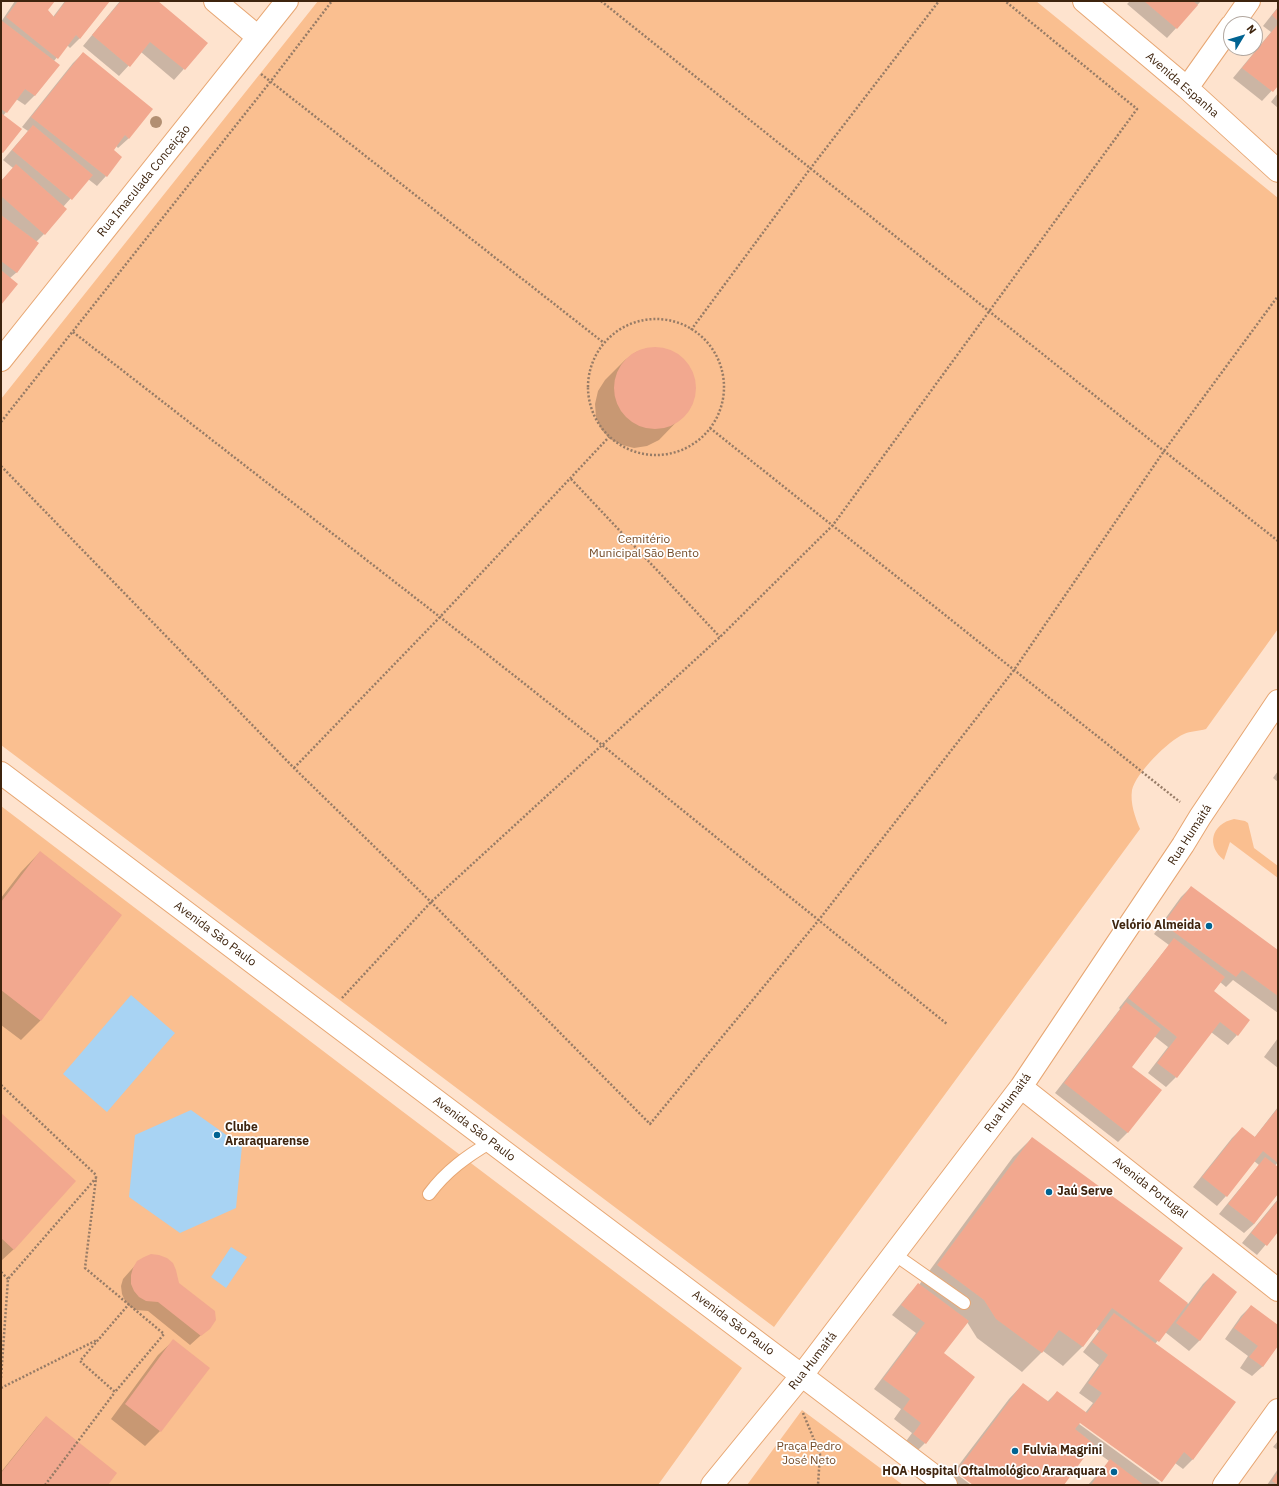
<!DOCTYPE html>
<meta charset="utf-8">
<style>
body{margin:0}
#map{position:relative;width:1279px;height:1486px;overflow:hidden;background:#fee3ce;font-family:"IBM Plex Sans",sans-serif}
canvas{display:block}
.frame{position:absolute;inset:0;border:2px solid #3e240e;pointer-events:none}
.north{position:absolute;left:1223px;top:16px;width:40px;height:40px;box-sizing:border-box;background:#fff;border:1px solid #b2a79f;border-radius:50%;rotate:52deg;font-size:11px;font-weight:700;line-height:16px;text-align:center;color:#3e240e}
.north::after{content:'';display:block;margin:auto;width:14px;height:18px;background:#006392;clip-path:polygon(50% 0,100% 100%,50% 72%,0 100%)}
</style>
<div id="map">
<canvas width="1279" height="1486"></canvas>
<div class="frame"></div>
<div class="north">N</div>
</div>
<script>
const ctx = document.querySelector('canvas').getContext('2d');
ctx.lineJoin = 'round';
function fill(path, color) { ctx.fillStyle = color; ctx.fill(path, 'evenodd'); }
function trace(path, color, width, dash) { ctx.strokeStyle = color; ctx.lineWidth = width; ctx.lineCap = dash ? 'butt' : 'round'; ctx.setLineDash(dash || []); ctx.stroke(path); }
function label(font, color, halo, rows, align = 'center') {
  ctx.font = font + ' "IBM Plex Sans",sans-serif'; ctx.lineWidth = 3.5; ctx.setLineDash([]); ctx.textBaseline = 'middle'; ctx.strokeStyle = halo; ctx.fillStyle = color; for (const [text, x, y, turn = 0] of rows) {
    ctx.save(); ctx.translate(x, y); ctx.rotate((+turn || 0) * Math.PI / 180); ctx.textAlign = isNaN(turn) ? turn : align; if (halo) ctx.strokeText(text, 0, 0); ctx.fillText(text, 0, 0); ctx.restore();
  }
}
fill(new Path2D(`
 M318,1H1036L1278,198V629L1206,729C1199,731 1190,731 1184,734C1168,741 1136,773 1132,790C1130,803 1135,817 1140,829L774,1327L1,745V399Z
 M1,806L402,1111L742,1368L658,1485H1Z
 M1234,819L1245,821L1248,823L1254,848L1278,866V878L1230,842L1224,860C1206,846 1211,824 1234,819Z
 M802,1410L903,1485H747Z`), '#fabf90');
fill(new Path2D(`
 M131,995L175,1033L107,1112L63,1074Z
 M191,1110L242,1146L236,1208L180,1233L129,1197L135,1135Z
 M231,1247L247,1257L226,1288L211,1277Z`), '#a8d3f3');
fill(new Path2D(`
 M15,1H54L47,10L53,17L65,1H108L80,38L70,48L67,45L54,61L35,95L25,105L16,99L3,116L20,129L1,154V22Z
 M120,1H157L207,43L174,80L141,52L119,76L83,46Z
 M1130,1H1201L1167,38L1127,4Z
 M1278,7V84L1262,101L1233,78L1271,32L1263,26Z
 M83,53L152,109L128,139L118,148L116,146L112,150L106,176L97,186L88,179L63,207L44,234L36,242L17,272L10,278L1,304V181L13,168L3,160L28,131L22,127L73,63Z
 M1278,93V108L1271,102Z
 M648,348H662L674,353L684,361L691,372L695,385L694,398L688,410L659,440L647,446L634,448L622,445L610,439L601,429L596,417L595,404L598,391L605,380L625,360L636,352Z
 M1278,771V782L1273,778Z
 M40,852L121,915L40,1021L21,1040L1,1025V898L21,872Z
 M1191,887L1278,951V1013L1233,980L1226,987L1220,982L1213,992L1237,1035L1228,1045L1211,1032L1176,1077L1166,1087L1148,1073L1168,1047L1154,1036L1131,1067L1128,1132L1118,1142L1055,1093L1120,1009L1119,1008L1169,945L1154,934L1181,897Z
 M1278,1038V1068L1264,1057Z
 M1278,1107V1162L1275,1166L1278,1168V1192L1254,1224L1244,1233L1219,1214L1259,1165L1254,1161L1226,1196L1217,1206L1193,1187L1232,1138L1242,1128L1254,1138Z
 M1,1114L14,1249L1,1261Z
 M1032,1138L1157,1281L1188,1304L1203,1284L1213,1274L1236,1292L1199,1341L1189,1351L1165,1332L1155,1344L1193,1459L1183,1469L1175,1463L1161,1482V1481L1076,1419L1075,1421L1160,1483L1158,1485H1088L1109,1461L1090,1447L1062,1485H975L955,1470L1009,1399L1023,1384L1047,1402L1057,1392L1085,1413L1093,1403L1079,1393L1099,1365L1083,1352L1099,1331L1096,1329L1083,1346L1063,1366L1043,1351L1022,1372L977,1338L967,1322L942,1353L925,1443L915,1453L904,1444L912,1433L894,1419L901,1409L874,1389L916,1333L892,1315L909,1294L919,1284V1285L1013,1157Z
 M1278,1199V1230L1257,1255L1242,1243Z
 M138,1262L209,1328L190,1345L148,1311L136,1310L129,1306L125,1301L122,1294L121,1286L123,1279Z
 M1251,1306L1278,1326V1345L1262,1367L1252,1376L1240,1368L1248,1356L1225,1339L1241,1316Z
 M173,1341L208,1368L160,1431L145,1446L111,1419L158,1355Z
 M46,1417L106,1485H1V1472L37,1427Z
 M1278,1441V1450L1273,1447Z
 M1278,1469V1485H1267Z
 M954,1472L971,1485H944Z`), '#0003');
fill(new Path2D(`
 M18,1H55L48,10L54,17L66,1H110L80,39L76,35L58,59L6,17Z
 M121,1H158L208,43L185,70L150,42L130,67L92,35Z
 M1144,1H1193L1198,5L1177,29Z
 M1278,8V21L1272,15Z
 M1,20L60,65L35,96L25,89L7,113L1,109Z
 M1278,24V86L1273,92L1242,68Z
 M83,52L153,109L129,139L125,135L114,150L122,157L107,177L31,117Z
 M1,113L22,129L3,153L1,152Z
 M33,125L93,175L72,200L12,150Z
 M16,164L67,209L45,235L1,196V181Z
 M1,215L39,243L17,273L1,261Z
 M1,270L18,284L1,305Z
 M614 388a41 41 0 1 1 82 0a41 41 0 1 1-82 0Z
 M40,851L122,915L41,1021L1,990V902Z
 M1191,886L1278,950V996L1242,970L1236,977L1163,924Z
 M1174,938L1225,977L1214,991L1250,1020L1238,1036L1220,1022L1177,1078L1157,1063L1177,1037L1128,998Z
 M1126,1002L1161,1029L1132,1067L1162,1090L1128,1133L1064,1083Z
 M1278,1108V1163L1263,1151L1227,1197L1202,1177L1242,1127L1255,1137Z
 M1,1113L76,1181L14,1250L1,1238Z
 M1032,1137L1183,1248L1159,1281L1188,1303L1159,1342L1112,1308L1083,1347L1059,1330L1042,1353L996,1319L984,1300L937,1265Z
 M1265,1157L1278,1167V1194L1254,1224L1228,1204Z
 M1278,1200V1232L1267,1246L1251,1233Z
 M151,1254L159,1255L167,1258L173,1263L176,1270L179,1283L215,1311L216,1320L210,1329L201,1336L158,1302L146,1301L139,1297L134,1291L131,1284V1275L133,1268L137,1261L144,1257Z
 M1213,1273L1237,1292L1200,1341L1176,1323Z
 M918,1283L969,1321L944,1353L975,1377L926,1444L913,1434L921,1423L903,1409L910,1399L883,1379L925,1323L901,1305Z
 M1251,1305L1278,1325V1346L1263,1367L1249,1357L1258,1346L1234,1328Z
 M1114,1313L1236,1402L1193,1460L1184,1452L1162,1482L1080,1423L1075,1429L1094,1444L1064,1485H973L956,1472L1023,1383L1049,1402L1057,1391L1087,1413L1102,1393L1088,1383L1108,1355L1092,1342Z
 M173,1339L210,1368L161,1432L125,1404Z
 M46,1416L117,1473L108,1485H1V1473Z
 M1110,1459L1144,1485H1091Z
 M1278,1472V1485L1272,1481Z`), '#f2a88f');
const service = new Path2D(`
 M429,1194C446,1171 467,1156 491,1142
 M894,1254L964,1303`);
const minor = new Path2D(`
 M215,1L258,37
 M1084,1L1187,88L1278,171
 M1233,24L1249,1
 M1187,88L1231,26
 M1,360L287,1
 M1,773L813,1384L946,1485
 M1021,1087L1278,1290
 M712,1485L802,1375L1021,1087L1183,845L1200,817L1278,701
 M1224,1485L1278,1410`);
trace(service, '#e7a672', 14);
trace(minor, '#e7a672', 24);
trace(new Path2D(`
 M601,1L1164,451L1278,541
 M261,74L604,343
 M588 387a68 68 0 1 1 136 0a68 68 0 1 1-136 0Z
 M691,330L810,169L939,1
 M73,332L440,617L602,745L947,1024
 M1,422L271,81L332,1
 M710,428L1180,802
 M1,466L294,768L431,902L650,1124L818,921L1014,670L1164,451L1278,296
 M571,479L720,637
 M294,768L440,617L609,437
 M342,998L431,902L720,637L833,525L1137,109L1005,1
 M1,1085L96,1175V1178L85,1268L164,1334L115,1392L80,1361L129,1304
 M1,1272L8,1279
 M1,1378L8,1279L96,1178
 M1,1388L97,1340
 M803,1413L820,1454L818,1485
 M1,1484L2,1485
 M45,1485L115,1392`), '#967b66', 2.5, [2, 2]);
trace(service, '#fff', 12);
trace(minor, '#fff', 22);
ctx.fillStyle = '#b28f72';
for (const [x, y] of [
 [156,122]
]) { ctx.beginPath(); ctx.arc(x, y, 6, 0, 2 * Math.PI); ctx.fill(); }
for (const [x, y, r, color] of [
 [1209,926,4,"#006392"],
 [217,1135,4,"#006392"],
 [1049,1192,4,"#006392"],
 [1015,1451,4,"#006392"],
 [1114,1472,4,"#006392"]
]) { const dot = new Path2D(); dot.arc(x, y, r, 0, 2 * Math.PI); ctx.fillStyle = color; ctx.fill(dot); trace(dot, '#fff', 1.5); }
label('12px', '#3e240e', '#fff', [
 ["Avenida Espanha",1182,85,41],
 ["Rua Imaculada Conceição",144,181,-51],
 ["Rua Humaitá",1190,835,-57],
 ["Avenida São Paulo",215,934,37],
 ["Rua Humaitá",1008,1103,-54],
 ["Avenida São Paulo",474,1129,37],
 ["Avenida Portugal",1150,1188,38],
 ["Avenida São Paulo",733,1323,37],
 ["Rua Humaitá",813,1361,-52]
]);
label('12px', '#744b27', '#fff', [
 ["Cemitério",644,540],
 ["Municipal São Bento",644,554],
 ["Praça Pedro",809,1447],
 ["José Neto",809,1461]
]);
label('bold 12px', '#3e240e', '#fff', [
 ["Velório Almeida",1201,926,"right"],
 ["Clube",225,1128],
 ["Araraquarense",225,1142],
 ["Jaú Serve",1057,1192],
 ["Fulvia Magrini",1023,1451],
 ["HOA Hospital Oftalmológico Araraquara",1106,1472,"right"]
], 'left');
</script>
